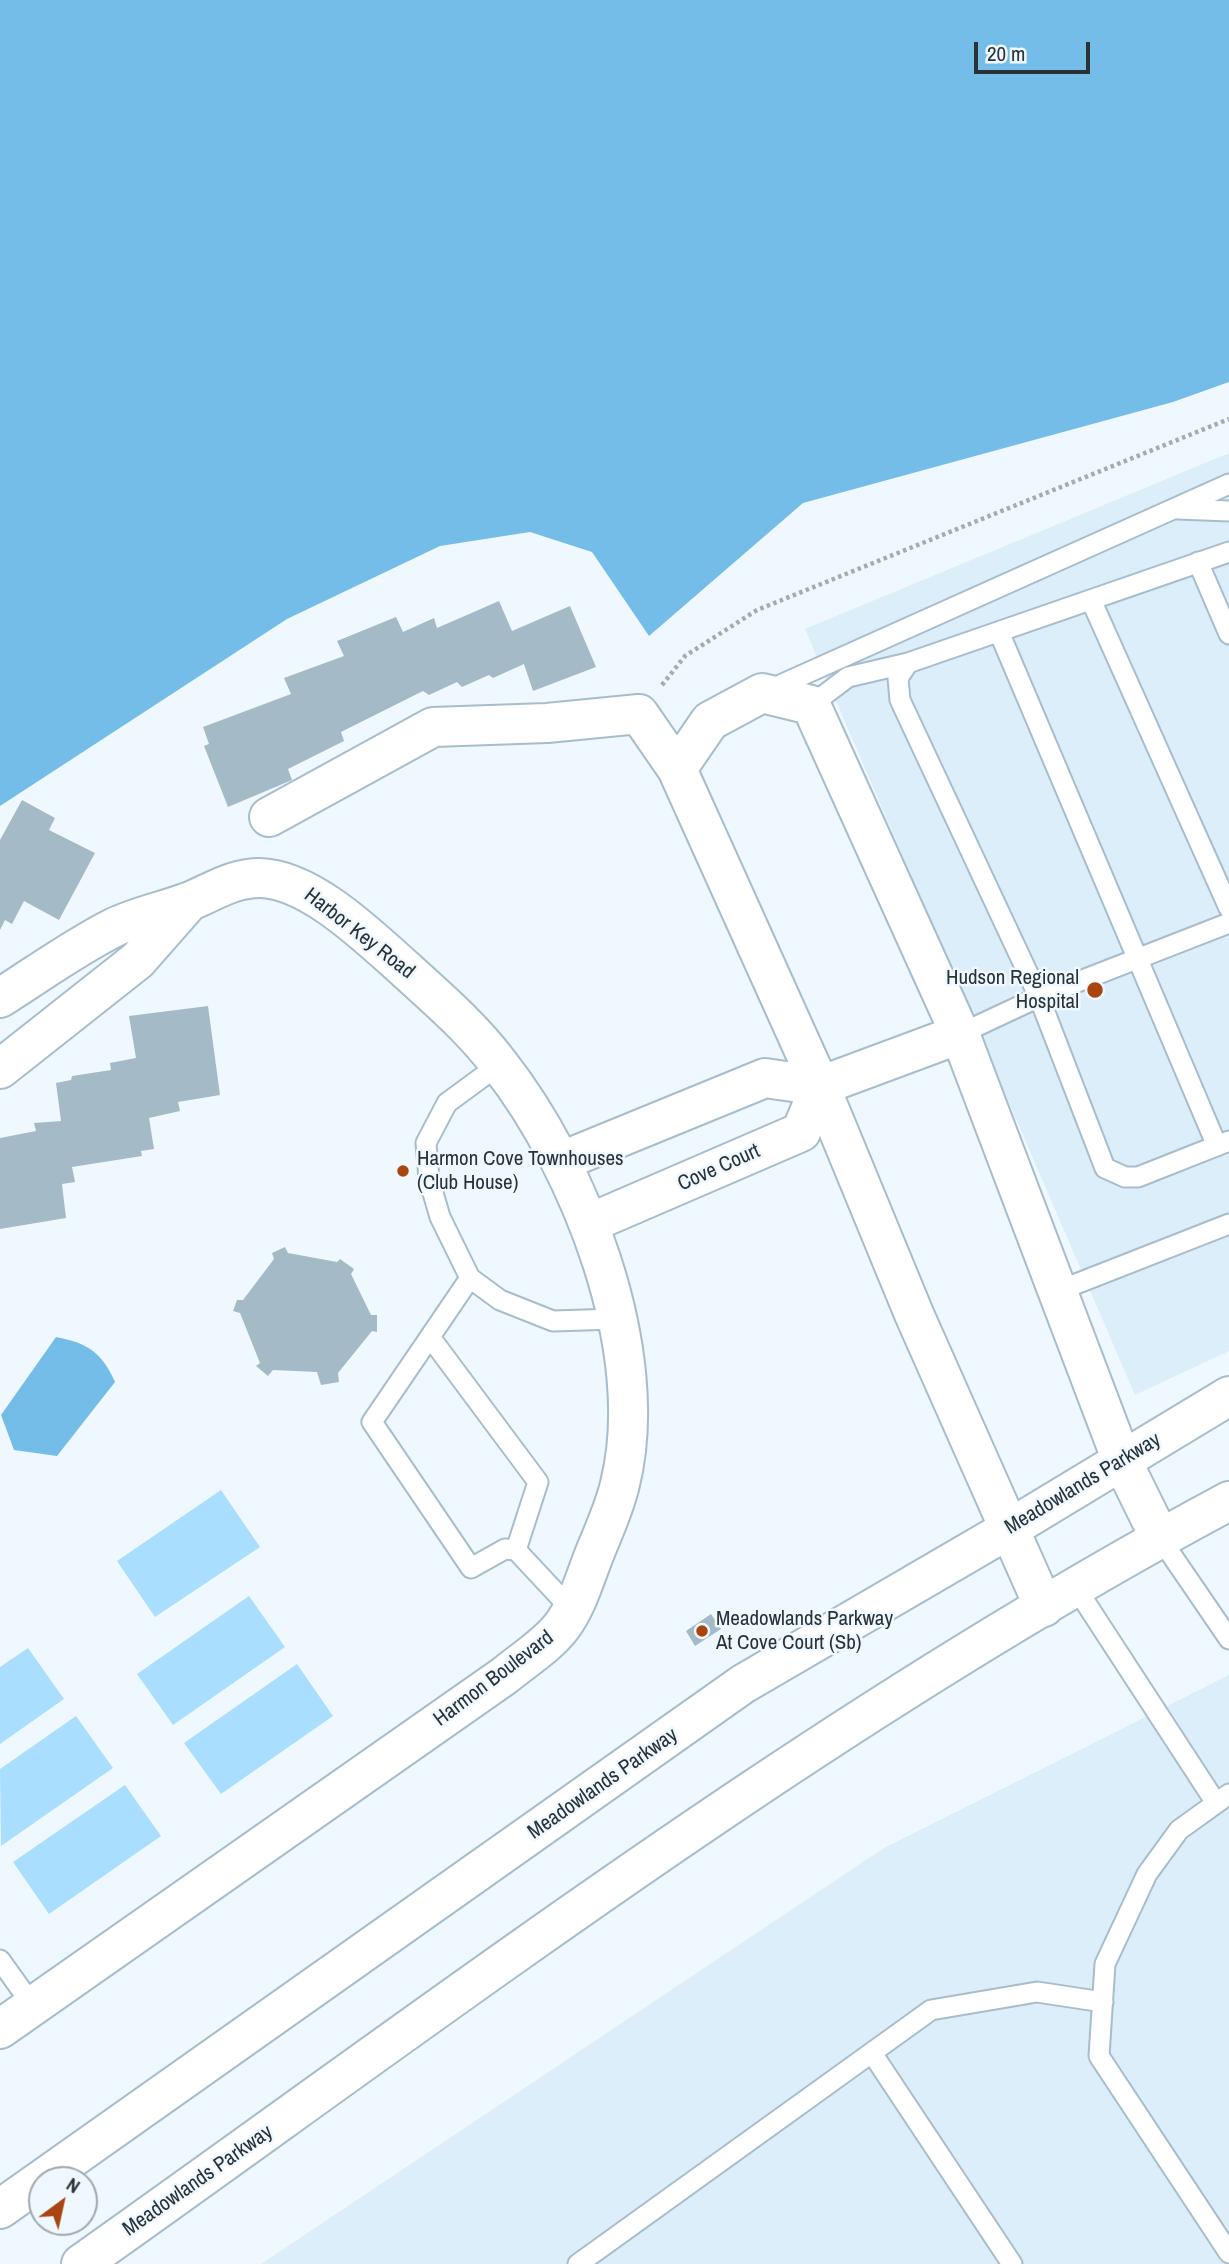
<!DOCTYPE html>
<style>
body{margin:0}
#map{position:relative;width:1229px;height:2264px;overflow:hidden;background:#eff8fe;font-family:"Archivo Narrow",sans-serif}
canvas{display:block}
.north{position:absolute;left:28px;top:2166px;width:70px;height:70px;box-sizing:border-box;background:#eff8fe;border:2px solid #a0a9ae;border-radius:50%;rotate:33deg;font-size:19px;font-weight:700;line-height:28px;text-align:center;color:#293237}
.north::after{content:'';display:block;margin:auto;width:24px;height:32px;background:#a94510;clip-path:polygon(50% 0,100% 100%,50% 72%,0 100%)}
.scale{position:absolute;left:974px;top:42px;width:116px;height:32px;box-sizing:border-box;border:4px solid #293237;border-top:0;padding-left:9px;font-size:21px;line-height:24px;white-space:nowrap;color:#293237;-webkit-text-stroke:5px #eff8fe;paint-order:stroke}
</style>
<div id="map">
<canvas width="1229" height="2264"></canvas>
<div class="north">N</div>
<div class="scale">20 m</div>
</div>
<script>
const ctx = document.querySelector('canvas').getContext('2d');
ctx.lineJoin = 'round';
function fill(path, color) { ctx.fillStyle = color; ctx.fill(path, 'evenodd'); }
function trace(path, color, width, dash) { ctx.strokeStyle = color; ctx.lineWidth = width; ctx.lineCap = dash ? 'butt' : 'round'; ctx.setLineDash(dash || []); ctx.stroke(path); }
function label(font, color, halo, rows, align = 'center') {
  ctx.font = font + ' "Archivo Narrow",sans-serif'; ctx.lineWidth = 5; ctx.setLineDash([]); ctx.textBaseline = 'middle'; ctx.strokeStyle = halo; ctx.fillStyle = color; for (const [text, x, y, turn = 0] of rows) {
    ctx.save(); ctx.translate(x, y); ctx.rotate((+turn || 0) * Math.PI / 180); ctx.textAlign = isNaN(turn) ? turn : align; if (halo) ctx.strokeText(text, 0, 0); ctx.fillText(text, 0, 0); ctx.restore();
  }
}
fill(new Path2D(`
 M1229,453V1351L1135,1395L805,629Z
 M1229,1675V2264H261L884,1848Z`), '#dceefa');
fill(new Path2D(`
 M221,1490L260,1547L155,1617L117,1561Z
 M249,1596L285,1647L173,1725L137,1674Z
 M28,1648L64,1699L0,1744V1667Z
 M297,1664L333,1716L221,1794L184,1743Z
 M76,1716L113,1768L1,1846L0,1769Z
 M125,1785L161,1836L49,1914L13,1862Z`), '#a9defe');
fill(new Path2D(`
 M0,0H1229V382L1173,402L803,503L649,636L592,552L530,532L440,546L287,619L0,806Z
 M56,1337C87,1343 102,1352 115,1382L57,1456L14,1450L1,1415Z`), '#73bde8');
fill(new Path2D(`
 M499,601L512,631L570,606L596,667L533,691L524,664L493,678L489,675L462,687L457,682L429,695L423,691L341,732L344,741L288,769L292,780L228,807L204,746L209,744L203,727L291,694L284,678L344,656L337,641L396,617L403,632L434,618L437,628Z
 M22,800L55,818L49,830L95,853L59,920L24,901L12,924L5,920L0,930V840Z
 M208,1006L220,1095L178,1102L180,1111L149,1118L154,1149L141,1151L142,1156L72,1167L75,1182L62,1184L66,1218L0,1229V1138L36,1131L34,1123L61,1121L56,1083L71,1080L72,1076L111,1070L110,1063L136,1058L129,1016Z
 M285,1247L288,1253L337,1262L340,1259L354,1269L351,1274L371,1315H377V1332L372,1331L338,1373L339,1382L321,1385L317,1372L273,1370L268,1376L256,1366L260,1363L240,1313L233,1311L237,1300H243L274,1259L272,1253Z
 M711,1614L721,1629L695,1646L686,1631Z`), '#a4bac7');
const service = new Path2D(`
 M1178,509L1229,511
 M1229,552L908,663L898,678L900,700L1039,997L1105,1168L1125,1177H1138L1229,1141
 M1198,562L1229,634
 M1091,600L1229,908
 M999,632L1217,1146
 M767,691L1229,484
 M811,705L848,677L908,663
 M960,1034L1039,997L1229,923
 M500,1064L447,1103L426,1143L429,1179L440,1217L470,1278L500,1300L553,1321L616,1319
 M470,1278L372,1422L471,1568L505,1549L516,1550L571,1609
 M1058,1291L1229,1224
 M430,1337L538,1482L516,1550
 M1160,1538L1229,1639
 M1076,1588L1216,1803
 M1229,1794L1179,1830L1147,1874L1105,1964L1099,2056L1229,2253
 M0,1960L33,2006
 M872,2053L1012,2264
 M578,2264L931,2010L1037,1992L1103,2002`);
const minor = new Path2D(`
 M677,769L710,721L762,693L811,705L960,1034L1122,1461L1160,1538
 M269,817L433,727L547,723L639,714L677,769L820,1086L914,1314L1044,1607
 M0,998C38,974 75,947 115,927C138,916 164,911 188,902C213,892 232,878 260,878C310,879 368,936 404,968C437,998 472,1028 499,1064C580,1167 653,1351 620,1484C615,1506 605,1528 596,1550C586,1574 578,1605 562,1626C548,1645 522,1661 504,1676L0,2029
 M0,1069L138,960L188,903
 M562,1161L765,1078L820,1086L960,1034
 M590,1223L801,1132L820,1086`);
const secondary = new Path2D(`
 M0,2209L743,1684L1009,1529L1229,1396
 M81,2264C456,1998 823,1718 1229,1501`);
trace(service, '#a7bdcb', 23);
trace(minor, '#a7bdcb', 42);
trace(secondary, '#a7bdcb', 42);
trace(new Path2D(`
 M662,685L685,656L757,610L1229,419`), '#a3acb2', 4.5, [3.5, 3.5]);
trace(service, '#fff', 19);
trace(minor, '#fff', 38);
trace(secondary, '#fff', 38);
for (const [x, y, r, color] of [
 [1095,990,9,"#a94510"],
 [403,1171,7,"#a94510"],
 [702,1631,7,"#a94510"]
]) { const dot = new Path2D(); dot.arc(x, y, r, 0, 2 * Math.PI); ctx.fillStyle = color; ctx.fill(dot); trace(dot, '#eff8fe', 2.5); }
label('21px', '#293237', '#eff8fe', [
 ["Harbor Key Road",359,934,38],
 ["Cove Court",719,1168,-24],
 ["Meadowlands Parkway",1083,1484,-31],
 ["Harmon Boulevard",494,1679,-37],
 ["Meadowlands Parkway",603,1784,-35],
 ["Meadowlands Parkway",198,2181,-35]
]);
label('21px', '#293237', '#eff8fe', [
 ["Hudson Regional",1079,978,"right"],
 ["Hospital",1079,1002,"right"],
 ["Harmon Cove Townhouses",417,1159],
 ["(Club House)",417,1183],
 ["Meadowlands Parkway",716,1619],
 ["At Cove Court (Sb)",716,1643]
], 'left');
</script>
